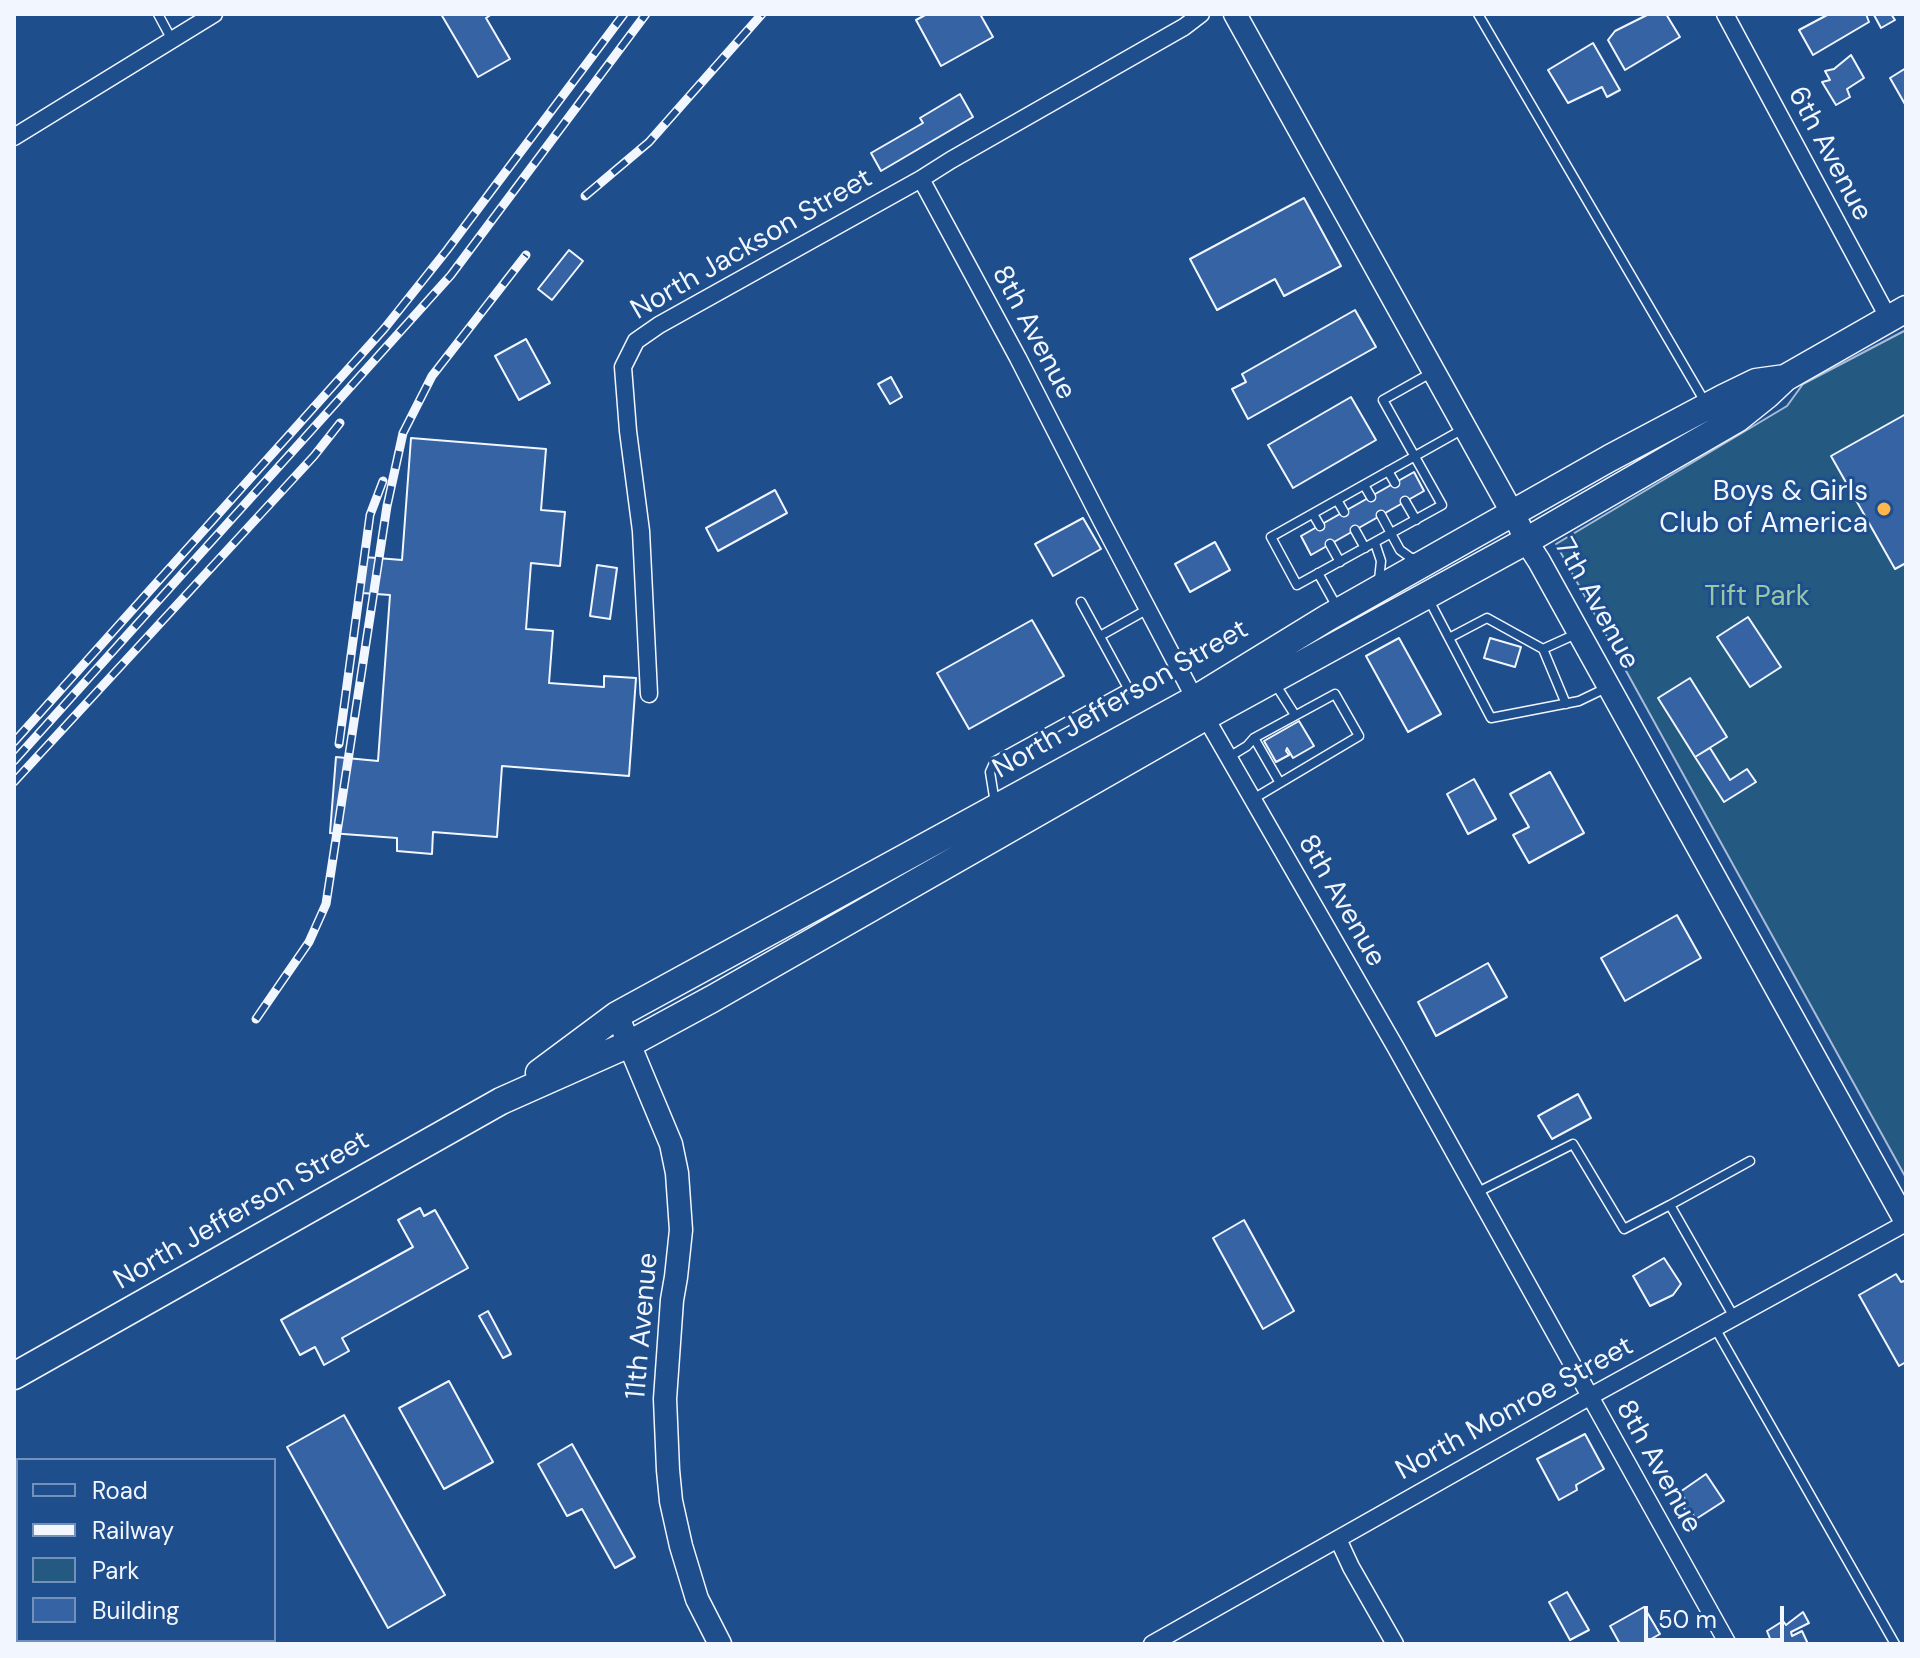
<!DOCTYPE html>
<style>
body{margin:0}
#map{position:relative;width:1920px;height:1658px;overflow:hidden;background:#1f4e8c;font-family:"DM Sans",sans-serif}
canvas{display:block}
.frame{position:absolute;inset:0;border:16px solid #f2f6ff;pointer-events:none}
.legend{position:absolute;left:16px;top:1458px;width:260px;height:184px;box-sizing:border-box;background:#1f4e8c;border:2px solid #7391ba;margin:0;padding:10px 14px;list-style:none;font-size:24px;color:#f2f6ff}
.legend li{display:flex;align-items:center;gap:16px;height:40px}
.legend b{width:40px;border:2px solid #7391ba}
.scale{position:absolute;left:1644px;top:1606px;width:140px;height:36px;box-sizing:border-box;border:4px solid #f2f6ff;border-top:0;padding-left:10px;font-size:24px;line-height:28px;white-space:nowrap;color:#f2f6ff;-webkit-text-stroke:6px #1f4e8c;paint-order:stroke}
</style>
<div id="map">
<canvas width="1920" height="1658"></canvas>
<div class="frame"></div>
<ul class="legend">
<li><b style="height:10px;background:#1f4e8c"></b>Road</li>
<li><b style="height:10px;background:#f2f6ff"></b>Railway</li>
<li><b style="height:22px;background:#245a82"></b>Park</li>
<li><b style="height:22px;background:#3563a3"></b>Building</li>
</ul>
<div class="scale">50 m</div>
</div>
<script>
const ctx = document.querySelector('canvas').getContext('2d');
ctx.lineJoin = 'round';
function fill(path, color) { ctx.fillStyle = color; ctx.fill(path, 'evenodd'); }
function trace(path, color, width, dash) { ctx.strokeStyle = color; ctx.lineWidth = width; ctx.lineCap = dash ? 'butt' : 'round'; ctx.setLineDash(dash || []); ctx.stroke(path); }
function label(font, color, halo, rows, align = 'center') {
  ctx.font = font + ' "DM Sans",sans-serif'; ctx.lineWidth = 6; ctx.setLineDash([]); ctx.textBaseline = 'middle'; ctx.strokeStyle = halo; ctx.fillStyle = color; for (const [text, x, y, turn = 0] of rows) {
    ctx.save(); ctx.translate(x, y); ctx.rotate((+turn || 0) * Math.PI / 180); ctx.textAlign = isNaN(turn) ? turn : align; if (halo) ctx.strokeText(text, 0, 0); ctx.fillText(text, 0, 0); ctx.restore();
  }
}
const green = new Path2D(`
 M1906,330V1178L1556,544L1787,406L1803,384Z`);
fill(green, '#245a82');
trace(green, '#a8bbd7', 2);
const building = new Path2D(`
 M441,14H492L486,18L510,59L478,77Z
 M927,14H980L993,37L941,66L916,20Z
 M1649,14H1666L1680,37L1625,70L1608,40L1615,31Z
 M1829,14H1866L1869,22L1813,55L1799,30Z
 M1876,14H1891L1895,20L1881,28L1874,15Z
 M1593,43L1620,90L1607,97L1602,87L1568,103L1548,70Z
 M1851,55L1864,78L1847,89L1850,97L1836,105L1822,82L1830,80L1825,71L1834,69Z
 M1906,68V106L1890,78Z
 M960,94L973,117L881,171L871,153L923,123L920,118Z
 M1304,198L1341,266L1284,296L1275,279L1217,310L1190,259Z
 M569,250L583,261L552,300L538,289Z
 M1355,310L1376,347L1248,419L1232,389L1246,382L1242,374Z
 M526,339L550,383L519,400L495,356Z
 M891,377L902,397L890,404L878,384Z
 M1351,397L1376,440L1293,488L1268,445Z
 M1906,414V563L1895,569L1831,456Z
 M411,438L546,449L541,510L565,512L560,566L531,563L526,629L553,631L549,683L604,687V676L636,678L629,776L502,766L497,837L433,832L432,854L397,851V838L330,833L336,757L378,761L390,595L362,593L364,557L402,560Z
 M1414,472L1424,491L1311,555L1301,536Z
 M775,490L787,513L718,551L706,528Z
 M1083,518L1101,549L1053,576L1035,544Z
 M1215,542L1230,570L1190,592L1175,564Z
 M597,565L617,568L610,619L590,616Z
 M1748,617L1781,667L1750,687L1717,637Z
 M1032,620L1064,676L969,729L937,673Z
 M1399,638L1441,714L1408,732L1366,656Z
 M1490,638L1521,647L1515,667L1484,658Z
 M1690,678L1727,737L1695,757L1658,698Z
 M1299,721L1314,746L1293,758L1287,748L1286,751L1289,755L1276,762L1264,741Z
 M1710,748L1730,780L1747,769L1756,782L1724,802L1695,757Z
 M1550,772L1584,833L1529,863L1513,835L1529,827L1510,794Z
 M1474,779L1496,819L1468,834L1447,794Z
 M1677,915L1701,958L1625,1001L1601,958Z
 M1488,963L1507,997L1436,1036L1418,1002Z
 M1578,1094L1591,1118L1552,1139L1538,1116Z
 M420,1208L424,1216L435,1210L468,1268L342,1338L349,1351L324,1365L315,1347L300,1355L281,1320L413,1247L398,1220Z
 M1244,1220L1294,1311L1263,1329L1213,1238Z
 M1664,1258L1681,1284L1673,1295L1650,1306L1633,1276Z
 M1896,1274L1901,1282L1904,1281L1906,1284V1362L1899,1366L1859,1295Z
 M488,1311L511,1354L503,1358L479,1316Z
 M449,1381L493,1462L444,1489L399,1408Z
 M344,1415L445,1595L388,1628L287,1447Z
 M1585,1434L1604,1469L1576,1485L1577,1490L1559,1500L1537,1459Z
 M572,1444L635,1557L615,1568L582,1509L567,1516L538,1464Z
 M1706,1474L1724,1501L1696,1519L1689,1509L1686,1511L1680,1502L1685,1499L1680,1492Z
 M1567,1592L1589,1630L1570,1640L1549,1602Z
 M1644,1607L1660,1634L1642,1644H1620L1610,1626Z
 M1803,1612L1809,1623L1791,1632L1792,1636L1802,1631L1808,1644H1768L1771,1641L1767,1631L1783,1621L1786,1625Z
 M29,1640H113L112,1644H28Z`);
fill(building, '#3563a3');
trace(building, '#f2f6ff', 2);
const service = new Path2D(`
 M158,14L172,40
 M1478,14L1705,402
 M1431,373L1383,400L1442,505L1297,585L1271,537C1335,501 1400,465 1465,428
 M1388,471L1395,483
 M1364,485L1371,497
 M1337,500L1344,512
 M1405,501L1416,520
 M1313,514L1320,526
 M1381,515L1400,550L1411,558H1416
 M1355,530L1365,548
 M1375,543L1381,561L1379,580
 M1330,544L1340,562
 M1318,573L1337,607
 M1429,600L1491,718L1579,701L1606,688
 M1100,636L1148,609
 M1449,638L1487,618L1543,649L1576,634
 M1543,649L1566,704
 M1274,682L1295,715
 M1254,738L1280,783
 M1229,757L1247,746L1254,738L1335,694L1359,736L1253,799
 M995,803L990,772L995,761L1128,688L1081,602
 M1476,1193L1573,1144L1624,1229L1670,1205L1734,1317
 M1670,1205L1750,1161
 M1715,1328L1895,1644`);
const minor = new Path2D(`
 M1725,14L1889,319
 M14,137L214,14
 M921,179L1018,358L1102,522L1195,699L1396,1048L1728,1644
 M649,694L641,531L628,431L623,367L636,341L659,325L921,179L951,160L1184,27L1201,14
 M1338,1539L1351,1567L1395,1644
 M1152,1644L1589,1397L1906,1223`);
const tertiary = new Path2D(`
 M1235,14L1519,525L1526,541L1539,561L1906,1222
 M617,1015L671,1144L677,1173L681,1230L676,1277L672,1300L665,1399L668,1470L671,1501L681,1546L697,1599L720,1644`);
const primary = new Path2D(`
 M539,1073L617,1015L1195,699L1327,618L1610,458L1723,398L1756,382L1785,378
 M14,1376L501,1101L629,1044L712,999L1205,717L1526,541L1737,419L1767,395L1785,378L1906,309`);
trace(service, '#f2f6ff', 11);
trace(minor, '#f2f6ff', 19);
trace(tertiary, '#f2f6ff', 25);
trace(primary, '#f2f6ff', 29);
trace(service, '#1f4e8c', 8);
trace(minor, '#1f4e8c', 16);
trace(tertiary, '#1f4e8c', 22);
trace(primary, '#1f4e8c', 26);
const rail = new Path2D(`
 M585,196L649,142L762,14
 M14,742L384,329L447,250L624,14
 M339,744L370,515L383,481
 M14,761L451,275L646,14
 M14,782L314,456L340,423
 M256,1019L309,942L326,904L387,506L403,433L432,376L526,255`);
trace(rail, '#f2f6ff', 9);
trace(rail, '#1f4e8c', 6, [18]);
for (const [x, y, r, color] of [
 [1884,509,8,"#ffb74d"]
]) { const dot = new Path2D(); dot.arc(x, y, r, 0, 2 * Math.PI); ctx.fillStyle = color; ctx.fill(dot); trace(dot, '#1f4e8c', 3); }
label('28px', '#f2f6ff', '#1f4e8c', [
 ["6th Avenue",1829,154,62],
 ["North Jackson Street",752,245,-30],
 ["8th Avenue",1033,333,62],
 ["7th Avenue",1596,604,61],
 ["North Jefferson Street",1121,700,-30],
 ["8th Avenue",1341,901,60],
 ["North Jefferson Street",242,1211,-30],
 ["11th Avenue",643,1326,-85],
 ["North Monroe Street",1515,1409,-29],
 ["8th Avenue",1658,1467,61]
]);
label('28px', '#f2f6ff', '#1f4e8c', [
 ["Boys & Girls",1868,493],
 ["Club of America",1868,525]
], 'right');
label('28px', '#97c8a6', '#1f4e8c', [
 ["Tift Park",1757,598]
]);
</script>
